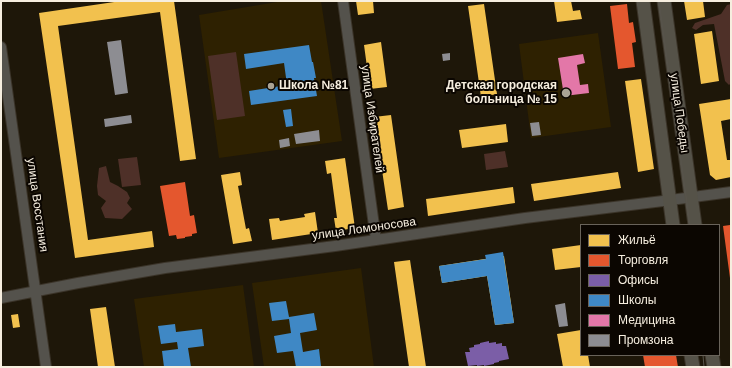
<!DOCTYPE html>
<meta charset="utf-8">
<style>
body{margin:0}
#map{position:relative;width:732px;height:368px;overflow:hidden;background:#1e1709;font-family:Arial,sans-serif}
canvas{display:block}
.frame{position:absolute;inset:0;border:2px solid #f6eedf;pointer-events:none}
.legend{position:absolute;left:580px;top:224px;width:140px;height:132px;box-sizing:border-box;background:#0b0601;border:1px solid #69635a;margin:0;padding:5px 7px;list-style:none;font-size:12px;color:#f6eedf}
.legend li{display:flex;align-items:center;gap:8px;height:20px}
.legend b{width:20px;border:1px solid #69635a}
</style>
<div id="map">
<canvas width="732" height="368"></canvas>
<div class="frame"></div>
<ul class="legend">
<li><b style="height:11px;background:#f2c14e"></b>Жильё</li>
<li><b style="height:11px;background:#e4572e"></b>Торговля</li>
<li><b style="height:11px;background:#7b5ea7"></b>Офисы</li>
<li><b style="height:11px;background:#3f88c5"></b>Школы</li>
<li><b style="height:11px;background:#e377a8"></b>Медицина</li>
<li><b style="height:11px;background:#8d8d92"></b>Промзона</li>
</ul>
</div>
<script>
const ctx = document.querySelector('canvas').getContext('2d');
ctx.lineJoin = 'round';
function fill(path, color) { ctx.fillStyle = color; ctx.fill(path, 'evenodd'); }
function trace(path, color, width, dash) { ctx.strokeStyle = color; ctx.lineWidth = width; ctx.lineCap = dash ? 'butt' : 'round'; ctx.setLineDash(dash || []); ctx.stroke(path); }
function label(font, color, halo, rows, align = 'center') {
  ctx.font = font + ' Arial,sans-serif'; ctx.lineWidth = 4; ctx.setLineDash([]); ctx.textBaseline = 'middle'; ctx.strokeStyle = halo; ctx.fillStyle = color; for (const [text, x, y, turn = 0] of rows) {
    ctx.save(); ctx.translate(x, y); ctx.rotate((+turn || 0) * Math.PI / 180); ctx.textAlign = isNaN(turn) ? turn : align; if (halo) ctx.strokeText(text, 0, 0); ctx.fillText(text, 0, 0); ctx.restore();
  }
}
fill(new Path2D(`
 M283,1H321L342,141L219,158L199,15Z
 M598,33L611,127L531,138L519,44Z
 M361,268L374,367H264L252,283Z
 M243,285L254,367H144L134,299Z`), '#2e2101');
fill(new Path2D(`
 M731,4V83L729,85L725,81L714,24L703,25L696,30L692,28L695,23L721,14L727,5Z
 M236,52L245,116L217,120L208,56Z
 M505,151L508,167L486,170L484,154Z
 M137,157L141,185L122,187L118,159Z
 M106,166L110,182L118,186L127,192L130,198L127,203L132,209L122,219L105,218L101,208L106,201L98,195L97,186L99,168Z`), '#4e3028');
fill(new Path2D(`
 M121,1H174L196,159L180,161L160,12L58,26L88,240L152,231L154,247L75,258L39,13Z
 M356,1H373L374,13L358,15Z
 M554,1H571L573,11L580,10L582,19L557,22Z
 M684,1H703L705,17L687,20Z
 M484,4L497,94L481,97L468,6Z
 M712,31L719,81L701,84L694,34Z
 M381,42L387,87L370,89L364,45Z
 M641,79L654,169L638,172L625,81Z
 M731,99V119L721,121L727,160H731V177L716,180L710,175L699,104Z
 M391,115L404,207L388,210L374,117Z
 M506,124L508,142L462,148L459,130Z
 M345,158L355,228L336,231L334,218H337L331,173L327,174L325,161Z
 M240,172L242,185L238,186L246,229L249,228L252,241L233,244L221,175Z
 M618,172L621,188L534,201L531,184Z
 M513,187L515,203L428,216L426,199Z
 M315,212L318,233L272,240L269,219L279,218L280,221L305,217L304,214Z
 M581,245V267L555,270L552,249Z
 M504,256L514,323L495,325L487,276L442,283L439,266Z
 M410,260L426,367H409L394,262Z
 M106,307L115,367H98L90,309Z
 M18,314L20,327L13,328L11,315Z
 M581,330V355H588L590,367H563L557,334Z`), '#f2c14e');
fill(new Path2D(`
 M627,4L629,23L633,22L636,42L632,43L635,67L618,69L610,6Z
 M185,182L190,216L194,215L197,233L192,234V236L185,237V238L177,239L176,235L169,236L160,186Z
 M730,225L731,235V278H730L723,226Z
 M643,355H676L678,367H645Z`), '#e4572e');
fill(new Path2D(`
 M489,341V343L496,342V344L502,343V346H506L509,359L499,361V362L494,363V364L484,366V365L477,366V365L468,366L465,352H470L469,348L474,347V345L480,344V343Z`), '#7b5ea7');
fill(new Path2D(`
 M309,45L312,62H313L316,78H314L317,96L251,105L249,91L287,85L284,63L246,69L244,54Z
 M291,109L293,126L286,127L283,110Z
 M503,252L514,323L495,325L487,276L442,283L439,266L486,259L485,255Z
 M286,301L289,317L314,313L317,330L300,333L303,352L319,349L321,366L313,367H296L293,351L277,353L274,336L291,333L289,319L272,321L269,303Z
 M175,324L176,332L202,329L204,346L188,348L191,367H181V366L164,367L162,351L178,349L177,342L161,344L158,326Z`), '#3f88c5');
fill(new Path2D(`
 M583,54L585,63L577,65L580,85L588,84L589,93L564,96L558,58Z`), '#e377a8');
fill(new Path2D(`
 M121,40L128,93L115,95L107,42Z
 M450,53V60L443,61L442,54Z
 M131,115L132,123L105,127L104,119Z
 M539,122L541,135L532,136L530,123Z
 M319,130L320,141L296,144L294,134Z
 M289,138L290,146L280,148L279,140Z
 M565,303L568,326L559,327L555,305Z`), '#8d8d92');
const minor = new Path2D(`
 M343,1L376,240
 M1,47L46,367
 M1,298L78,283L165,268L335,246L525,218L663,201L731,192`);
const major = new Path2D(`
 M643,1L673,225
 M664,1L695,225
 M691,355L693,367
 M712,355L714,367`);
trace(minor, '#3b3429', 12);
trace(major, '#3b3429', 15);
trace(minor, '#54524c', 10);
trace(major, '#555248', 13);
trace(new Path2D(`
 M659,1L690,225
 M703,355L704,367`), '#58544c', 1);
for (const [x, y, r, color] of [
 [271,86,4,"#aaa394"],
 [566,93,5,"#aaa394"]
]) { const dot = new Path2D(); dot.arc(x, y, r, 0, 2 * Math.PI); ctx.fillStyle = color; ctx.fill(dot); trace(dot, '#0b0601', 1.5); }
label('bold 12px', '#f6eedf', '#0b0601', [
 ["Школа №81",279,86],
 ["Детская городская",557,86,"right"],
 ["больница № 15",557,100,"right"]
], 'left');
label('12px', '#f6eedf', '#0b0601', [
 ["улица Победы",679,113,82],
 ["улица Избирателей",372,119,82],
 ["улица Восстания",37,205,82],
 ["улица Ломоносова",364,229,-8]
]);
</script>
